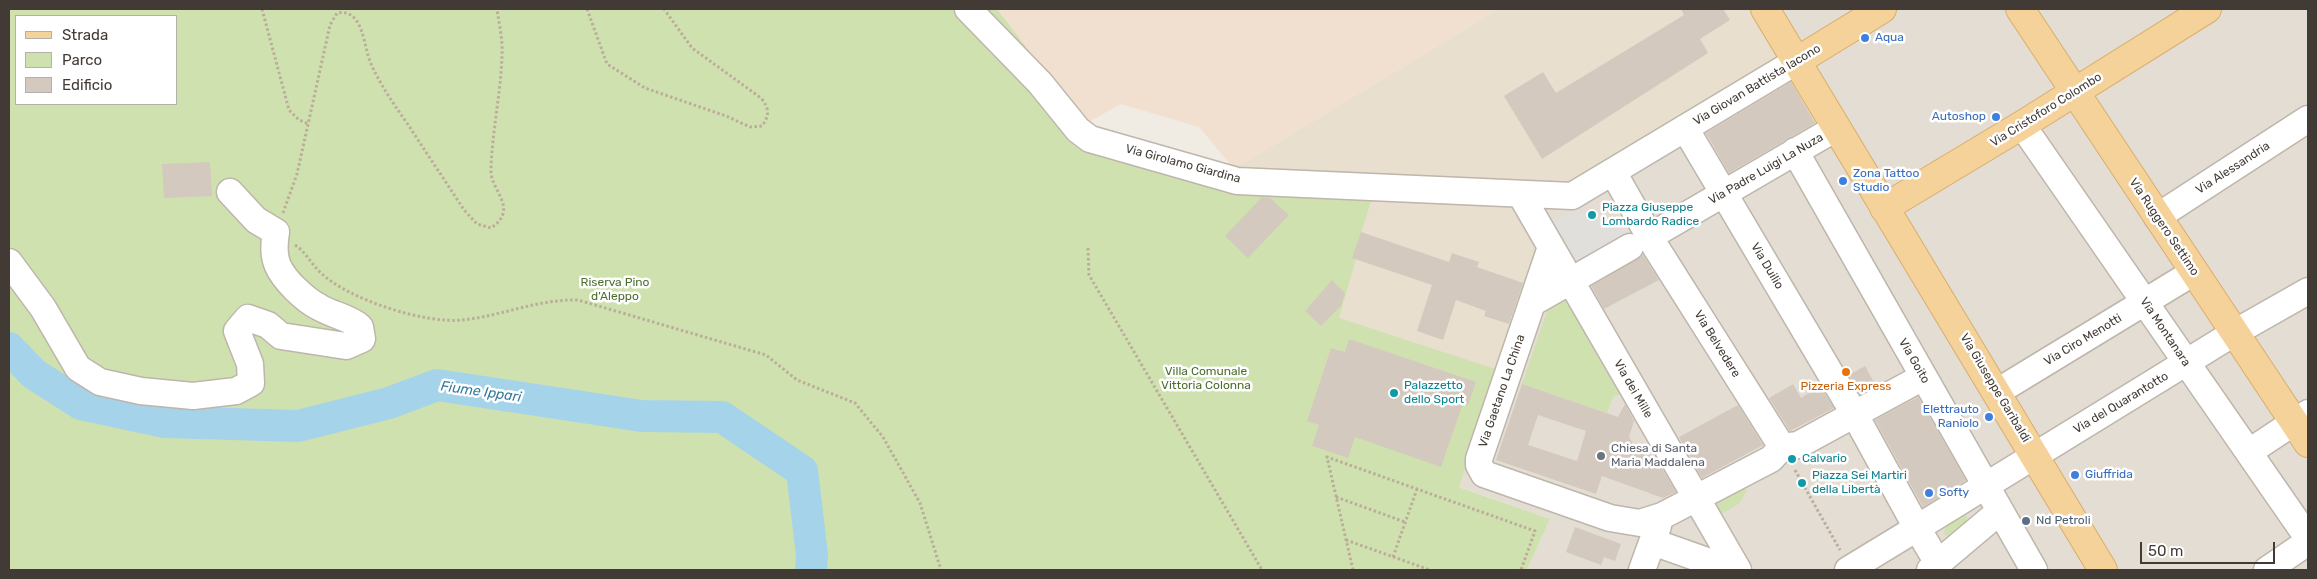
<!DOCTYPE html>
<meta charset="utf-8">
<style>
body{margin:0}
#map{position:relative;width:2317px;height:579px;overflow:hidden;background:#f0ece4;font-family:Rubik,sans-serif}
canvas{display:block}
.frame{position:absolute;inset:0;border:10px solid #423b35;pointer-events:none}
.legend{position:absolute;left:15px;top:15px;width:162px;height:90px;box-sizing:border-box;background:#fff;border:1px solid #b3b1ae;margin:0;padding:6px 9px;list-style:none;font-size:15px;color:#423b35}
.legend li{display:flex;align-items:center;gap:10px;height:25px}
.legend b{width:25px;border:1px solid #b3b1ae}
.scale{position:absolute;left:2140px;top:542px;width:135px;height:22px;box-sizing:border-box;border:2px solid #423b35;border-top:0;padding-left:6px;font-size:15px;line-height:18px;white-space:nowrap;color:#423b35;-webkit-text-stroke:4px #fff;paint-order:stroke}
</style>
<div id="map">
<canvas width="2317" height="579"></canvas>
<div class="frame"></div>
<ul class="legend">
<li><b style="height:6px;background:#f5d299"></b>Strada</li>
<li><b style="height:14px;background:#d0e1b0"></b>Parco</li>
<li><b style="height:14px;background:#d4c9be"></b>Edificio</li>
</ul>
<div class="scale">50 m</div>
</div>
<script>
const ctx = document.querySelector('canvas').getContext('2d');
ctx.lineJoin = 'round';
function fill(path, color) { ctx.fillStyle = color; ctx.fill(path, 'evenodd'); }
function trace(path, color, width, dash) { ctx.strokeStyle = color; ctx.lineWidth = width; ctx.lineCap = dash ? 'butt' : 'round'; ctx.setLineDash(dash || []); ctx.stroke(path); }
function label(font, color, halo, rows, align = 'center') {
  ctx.font = font + ' Rubik,sans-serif'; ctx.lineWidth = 5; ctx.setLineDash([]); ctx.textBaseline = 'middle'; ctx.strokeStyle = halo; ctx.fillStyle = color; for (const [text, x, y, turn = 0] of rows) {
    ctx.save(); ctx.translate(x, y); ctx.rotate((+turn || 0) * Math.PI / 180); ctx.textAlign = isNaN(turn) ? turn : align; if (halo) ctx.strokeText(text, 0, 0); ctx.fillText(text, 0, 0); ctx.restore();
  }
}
fill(new Path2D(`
 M1499,9H2308V570H1527L1550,519L1351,448L1255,191Z`), '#e4ddd3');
fill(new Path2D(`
 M997,9H1499L1234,169L1199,127L1121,104L1085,124Z`), '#f1e0d0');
fill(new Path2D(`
 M1499,9H1752L1780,54L1569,182L1234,169Z
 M1372,198L1516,205L1536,258L1498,370L1339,318L1353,258Z`), '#e8dfcf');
fill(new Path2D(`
 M9,9H997L1085,124L1080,149L1218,186L1372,198L1353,258L1356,259L1339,318L1498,370L1459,487L1550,519L1527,570H9ZM16,16H176V104H16Z
 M1569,296L1625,392L1613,397L1607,413L1522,384L1548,308Z
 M1743,485L1747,490L1740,503L1720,515L1712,502Z
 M1962,513L1967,517V522L1952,538L1948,537L1944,534C1944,523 1953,519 1962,513Z`), '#d0e1b0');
fill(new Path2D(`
 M1578,209L1633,231L1577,262L1554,222Z`), '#e1dfdc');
trace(new Path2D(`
 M9,348L34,374L81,404L165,422L298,426L389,403L437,385L642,416L722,417L802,471L812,555L811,570`), '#a5d3e9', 32);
fill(new Path2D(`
 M1681,9H1723L1730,20L1700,39L1708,53L1542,159L1504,96L1543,72L1556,93L1684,15Z
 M1791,82L1815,123L1729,173L1706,133Z
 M210,162L212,196L164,198L162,164Z
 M1262,197L1270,198L1289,215L1248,258L1225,236Z
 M1361,232L1449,262L1452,253L1479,262L1477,267L1523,283L1509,324L1484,316L1486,311L1456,300L1443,340L1417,331L1432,285L1352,258Z
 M1643,255L1659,280L1604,309L1591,286Z
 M1332,280L1345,293L1341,306L1321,326L1305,311Z
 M1349,339L1476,382L1468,405L1463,403L1441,467L1355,437L1348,458L1312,446L1319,425L1307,421L1331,348L1345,352Z
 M1865,366L1876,386L1860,394L1849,375Z
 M1522,384L1618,417L1625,404L1634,421L1629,437L1637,451L1655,457L1676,492L1663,498L1602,476L1596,494L1496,460ZM1538,415L1586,431L1577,461L1528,445Z
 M1793,384L1801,398L1820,386L1834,408L1790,431L1769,398Z
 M1918,397L1966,480L1923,507L1875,420Z
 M1738,405L1763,445L1702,478L1679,437Z
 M1575,527L1621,544L1615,561L1604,557L1601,565L1566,552Z`), '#d4c9be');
const minor = new Path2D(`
 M968,9L1040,83L1078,130L1090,139L1237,181L1572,196L1797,61
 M2022,125L2308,538
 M1685,128L1855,415L1917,528L2234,333L2308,291
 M1795,151L2034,570
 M1613,172L1655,246L1782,447
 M1521,195L1738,570
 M2157,217L2308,119
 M1649,237L1836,128
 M1630,247L1532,303L1479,459V465L1484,474L1610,518L1640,523L1662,516L1771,459L1782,447L1798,445L1923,377
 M9,262L43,308L78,368L100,382L141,391L193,396L236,391L251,383L250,364L237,331L248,318L268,325L281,336L346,346L362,339L360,327C349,317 332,315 319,307C305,300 284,280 278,266C273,255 274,244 276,232L256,220L230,192
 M1532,303L1551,247
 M1997,392L2194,272
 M2249,452L2308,413
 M1653,542L1732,570
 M1642,570L1658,526
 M1848,570L1917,528L1938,563
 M1930,570L2000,511
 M2267,570L2308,542`);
const major = new Path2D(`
 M1765,9L2103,570
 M2020,9L2308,443
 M1797,61L1882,9
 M1884,208L2022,125L2207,9`);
trace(minor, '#beb5ab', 29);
trace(major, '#d8ad6b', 30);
trace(new Path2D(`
 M262,9L289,110L299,120L309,124
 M587,9L607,64L645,88L726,116L750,127L762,126C770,115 769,108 761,98L692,48L664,9
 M283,213L297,174L330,25L337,13C364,8 363,46 371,64C381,86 395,106 409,126C427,154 446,182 464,210L477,224L491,228C520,208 490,191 491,170C492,131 501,93 502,55C503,40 499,24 497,9
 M295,245C306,252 311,264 321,273C348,299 424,324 462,320C502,316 537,299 578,300L766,355L797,380L855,403L883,437L920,503L941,570
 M1088,248L1089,275L1262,570
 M1795,470L1840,550
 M1336,497L1405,522
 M1346,540L1430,570
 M1393,557L1417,489
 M1353,570L1327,457L1535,531L1521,570`), '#bbad9a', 3, [2.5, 2.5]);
trace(minor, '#fff', 26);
trace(major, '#f5d299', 28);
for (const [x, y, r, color] of [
 [1865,38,5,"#3f7fe0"],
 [1996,117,5,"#3f7fe0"],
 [1843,181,5,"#3f7fe0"],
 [1592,215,5,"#0f9aa8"],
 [1846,372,5,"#e8710a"],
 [1394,393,5,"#0f9aa8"],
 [1989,417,5,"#3f7fe0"],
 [1601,456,5,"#6b7280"],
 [1792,459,5,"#0f9aa8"],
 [2075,475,5,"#3f7fe0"],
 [1802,483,5,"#0f9aa8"],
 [1929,493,5,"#3f7fe0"],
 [2026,521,5,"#5c6f8a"]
]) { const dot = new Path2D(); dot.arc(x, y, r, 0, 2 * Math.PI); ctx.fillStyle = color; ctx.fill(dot); trace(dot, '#fff', 2); }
label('12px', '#366cbe', '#fff', [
 ["Aqua",1875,38],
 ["Autoshop",1986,117,"right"],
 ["Zona Tattoo",1853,174],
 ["Studio",1853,188],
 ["Elettrauto",1979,410,"right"],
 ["Raniolo",1979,424,"right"],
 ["Giuffrida",2085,475],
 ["Softy",1939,493]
], 'left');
label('12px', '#423b35', '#fff', [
 ["Via Giovan Battista Iacono",1757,85,-31],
 ["Via Cristoforo Colombo",2046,110,-32],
 ["Via Girolamo Giardina",1183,164,15],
 ["Via Alessandria",2233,168,-33],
 ["Via Padre Luigi La Nuza",1766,169,-30],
 ["Via Ruggero Settimo",2164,227,56],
 ["Via Duilio",1767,266,59],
 ["Via Montanara",2165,332,56],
 ["Via Ciro Menotti",2083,340,-31],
 ["Via Belvedere",1717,344,58],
 ["Via Goito",1914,361,60],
 ["Via Giuseppe Garibaldi",1995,388,59],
 ["Via dei Mille",1633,389,60],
 ["Via Gaetano La China",1502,391,-71],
 ["Via del Quarantotto",2121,403,-31]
]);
label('12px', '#0d838f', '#fff', [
 ["Piazza Giuseppe",1602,208],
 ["Lombardo Radice",1602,222],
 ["Palazzetto",1404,386],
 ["dello Sport",1404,400],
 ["Calvario",1802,459],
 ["Piazza Sei Martiri",1812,476],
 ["della Libertà",1812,490]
], 'left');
label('12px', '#4c6e2e', '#fff', [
 ["Riserva Pino",615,283],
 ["d'Aleppo",615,297],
 ["Villa Comunale",1206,372],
 ["Vittoria Colonna",1206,386]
]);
label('12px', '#c56008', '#fff', [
 ["Pizzeria Express",1846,387]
]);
label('12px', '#5b616d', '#fff', [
 ["Chiesa di Santa",1611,449],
 ["Maria Maddalena",1611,463]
], 'left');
label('12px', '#4e5e75', '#fff', [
 ["Nd Petroli",2036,521]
], 'left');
label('italic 14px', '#367a9c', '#fff', [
 ["Fiume Ippari",481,392,8]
]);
</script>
